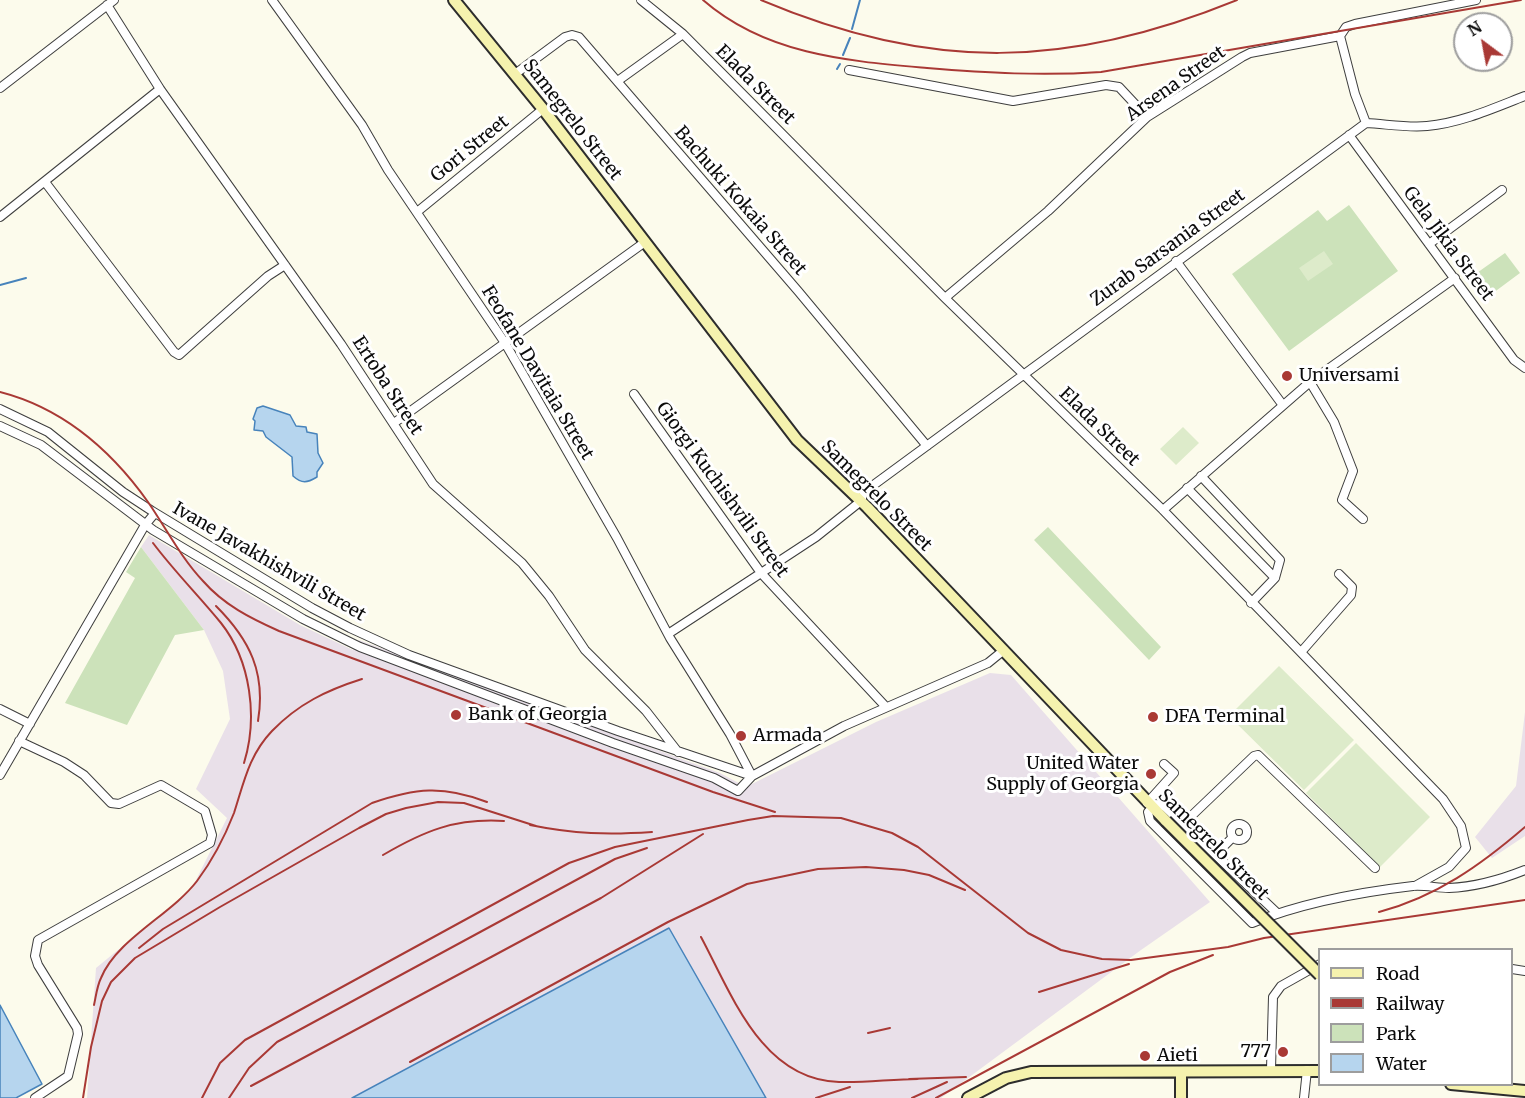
<!DOCTYPE html>
<style>
body{margin:0}
#map{position:relative;width:1525px;height:1098px;overflow:hidden;background:#fcfbec;font-family:Merriweather,serif}
canvas{display:block}
.legend{position:absolute;left:1318px;top:948px;width:195px;height:138px;box-sizing:border-box;background:#fff;border:2px solid #9d9d9d;margin:0;padding:8px 10px;list-style:none;font-size:18px;color:#0b0b0b}
.legend li{display:flex;align-items:center;gap:12px;height:30px}
.legend b{width:30px;border:2px solid #9d9d9d}
.north{position:absolute;left:1453px;top:12px;width:60px;height:60px;box-sizing:border-box;background:#fff;border:2px solid #9d9d9d;border-radius:50%;rotate:328deg;font-size:16px;font-weight:700;line-height:24px;text-align:center;color:#0b0b0b}
.north::after{content:'';display:block;margin:auto;width:21px;height:27px;background:#a93935;clip-path:polygon(50% 0,100% 100%,50% 72%,0 100%)}
</style>
<div id="map">
<canvas width="1525" height="1098"></canvas>
<ul class="legend">
<li><b style="height:8px;background:#f5f2ae"></b>Road</li>
<li><b style="height:8px;background:#a93935"></b>Railway</li>
<li><b style="height:16px;background:#cce2ba"></b>Park</li>
<li><b style="height:16px;background:#b6d5ee"></b>Water</li>
</ul>
<div class="north">N</div>
</div>
<script>
const ctx = document.querySelector('canvas').getContext('2d');
ctx.lineJoin = 'round';
function fill(path, color) { ctx.fillStyle = color; ctx.fill(path, 'evenodd'); }
function trace(path, color, width, dash) { ctx.strokeStyle = color; ctx.lineWidth = width; ctx.lineCap = dash ? 'butt' : 'round'; ctx.setLineDash(dash || []); ctx.stroke(path); }
function label(font, color, halo, rows, align = 'center') {
  ctx.font = font + ' Merriweather,serif'; ctx.lineWidth = 6; ctx.setLineDash([]); ctx.textBaseline = 'middle'; ctx.strokeStyle = halo; ctx.fillStyle = color; for (const [text, x, y, turn = 0] of rows) {
    ctx.save(); ctx.translate(x, y); ctx.rotate((+turn || 0) * Math.PI / 180); ctx.textAlign = isNaN(turn) ? turn : align; if (halo) ctx.strokeText(text, 0, 0); ctx.fillText(text, 0, 0); ctx.restore();
  }
}
fill(new Path2D(`
 M149,535L300,625L353,650L359,640L720,773L746,787L876,722L990,673L1011,675L1210,902L1141,950L941,1098H766L669,928L352,1098H87L96,968L191,890L227,818L196,789L230,719L223,671L204,630L141,547Z
 M1525,712V836L1492,858L1475,837L1516,786Z`), '#e9e0e9');
fill(new Path2D(`
 M1349,205L1398,271L1289,351L1232,274L1318,210L1327,221Z
 M1505,253L1520,273L1489,296L1474,275Z
 M1048,527L1161,647L1149,660L1034,540Z
 M141,547L204,630L175,635L127,725L65,703L135,578L126,572Z`), '#cce2ba');
fill(new Path2D(`
 M1324,251L1333,264L1308,281L1299,268Z
 M1183,427L1199,443L1176,465L1160,449Z
 M1279,666L1354,740L1304,790L1229,716Z
 M1356,743L1430,817L1380,867L1306,793Z`), '#ddebca');
const water = new Path2D(`
 M263,406L290,415L296,426L306,427L307,432L317,434L318,453L323,463L317,472V477C307,483 302,484 293,476L292,457L266,437L263,431L254,430L255,421L253,419L257,408Z
 M669,928L766,1098H352Z
 M0,1005L42,1084L16,1098H0Z`);
fill(water, '#b6d5ee');
trace(water, '#4783bb', 1.5);
trace(new Path2D(`
 M852,29L860,0
 M843,55L850,38
 M837,69L840,64
 M0,285L26,278`), '#4783bb', 2);
const street = new Path2D(`
 M272,0L362,125L388,170L505,343L617,538L670,638L730,734L752,776
 M641,0L683,34L945,298L1163,510L1443,799L1461,826L1466,848L1449,867L1415,886
 M107,5L160,89L341,344L433,484L522,563L549,596L585,650L646,711L678,752
 M1340,36L1355,94L1366,123
 M849,70L1013,101L1106,85L1119,87L1147,117
 M515,74L565,37L572,35L579,37L798,291L927,446
 M619,80L683,34
 M0,88L114,0
 M1349,135L1514,360L1525,368
 M45,182L174,352L179,355L268,276L285,265
 M417,212L543,109
 M0,217L160,89
 M1429,244L1502,190
 M1176,261L1282,404
 M945,298L1048,211L1147,117L1242,57L1250,53L1340,36L1346,27L1355,24L1476,0
 M1310,382L1334,422L1353,471L1342,500L1363,519
 M634,394L761,573L886,707
 M0,409L48,432L123,492L152,511L312,608L350,628L409,655L618,731L752,776
 M394,423L645,242
 M0,426L41,445L153,530L303,619L360,647L613,743L714,778L738,791L752,776L844,726L988,663L1004,650
 M1201,476L1280,560L1275,578L1251,603
 M1187,488L1275,578
 M1163,510L1310,382L1455,278
 M668,634L816,537L861,501L864,492L1366,123C1386,124 1408,128 1427,126C1461,123 1494,108 1525,96
 M1302,651L1351,595L1352,587L1339,574
 M0,709L30,724
 M19,741L64,762L84,775L111,803L119,804L161,785L205,811L212,835L210,843L38,940L35,956L38,965L77,1028L78,1034L68,1076L35,1098
 M0,775L145,525L155,513
 M1147,803L1174,773L1164,764
 M1184,823L1254,756L1258,755L1375,868
 M1231 832a8 8 0 1 1 16 0a8 8 0 1 1-16 0Z
 M1216,854L1233,837
 M1277,913L1165,807L1156,804L1148,812L1150,821L1252,923C1299,904 1361,892 1413,886C1425,885 1437,888 1449,888C1476,887 1500,880 1525,870
 M1512,969L1525,971
 M1271,1069L1273,997L1281,986L1320,964
 M1304,1098L1307,1070`);
const secondary = new Path2D(`
 M454,0L543,109L797,440L867,507L1166,821
 M1451,1084L1525,1091
 M968,1098L1006,1078L1031,1072L1320,1071
 M1181,1098V1072`);
trace(street, '#3e3e3e', 10);
trace(secondary, '#2d2d2d', 14);
trace(street, '#fff', 8);
trace(secondary, '#f5f2ae', 10);
trace(new Path2D(`
 M703,0C766,55 848,61 927,68C987,73 1042,76 1101,72L1521,0
 M761,0C931,72 1068,69 1237,0
 M0,392C62,408 111,450 148,502C166,528 181,558 203,581C224,605 250,618 279,631L713,792L775,812
 M153,543C174,571 199,596 221,623C251,661 258,718 244,763
 M216,606C250,640 266,673 258,721
 M530,825C574,834 608,835 652,832
 M383,855C424,831 455,818 504,821
 M1379,912C1436,897 1481,865 1525,827
 M701,937C732,995 762,1080 839,1082C865,1083 892,1079 918,1079
 M139,948L163,929L372,803C415,788 443,785 487,802
 M1039,992L1129,964
 M94,1005C96,996 97,986 101,978C117,939 171,915 197,881C212,861 225,836 234,813C244,782 249,755 272,731C298,704 327,690 362,679
 M868,1033L890,1028
 M410,1062L668,922L747,884L818,869L866,867L904,870L929,875L965,890
 M909,1079L966,1077
 M251,1086L601,898L703,834
 M83,1098L91,1047L102,1001L111,982L135,958L220,907L359,828L386,814L406,808L438,802L464,803L536,826
 M202,1098L220,1063L245,1040L569,863L615,847L748,820L773,816L841,818L892,833L918,847L1028,933L1061,950L1102,959L1131,960L1228,947L1264,938L1525,900
 M229,1098L249,1068L277,1042L615,859L647,848
 M816,1098L850,1087
 M912,1098L947,1082
 M936,1098L1170,972L1213,955`), '#a93935', 2);
const secondaryBridge = new Path2D(`
 M1166,821L1320,975`);
trace(secondaryBridge, '#2d2d2d', 14, []);
trace(secondaryBridge, '#f5f2ae', 10);
for (const [x, y, r, color] of [
 [1287,376,6,"#a93935"],
 [456,715,6,"#a93935"],
 [1153,717,6,"#a93935"],
 [741,736,6,"#a93935"],
 [1151,774,6,"#a93935"],
 [1283,1052,6,"#a93935"],
 [1145,1056,6,"#a93935"]
]) { const dot = new Path2D(); dot.arc(x, y, r, 0, 2 * Math.PI); ctx.fillStyle = color; ctx.fill(dot); trace(dot, '#fff', 2); }
label('18px', '#0b0b0b', '#fff', [
 ["Arsena Street",1176,84,-35],
 ["Elada Street",755,85,45],
 ["Samegrelo Street",572,120,52],
 ["Gori Street",470,149,-39],
 ["Bachuki Kokaia Street",740,201,49],
 ["Gela Jikia Street",1448,244,53],
 ["Zurab Sarsania Street",1168,248,-36],
 ["Feofane Davitaia Street",537,373,59],
 ["Ertoba Street",387,386,57],
 ["Elada Street",1099,427,44],
 ["Giorgi Kuchishvili Street",722,490,54],
 ["Samegrelo Street",876,496,45],
 ["Ivane Javakhishvili Street",269,562,30],
 ["Samegrelo Street",1213,845,45]
]);
label('18px', '#0b0b0b', '#fff', [
 ["Universami",1299,376],
 ["Bank of Georgia",468,715],
 ["DFA Terminal",1165,717],
 ["Armada",753,736],
 ["United Water",1139,764,"right"],
 ["Supply of Georgia",1139,785,"right"],
 ["777",1271,1052,"right"],
 ["Aieti",1157,1056]
], 'left');
</script>
